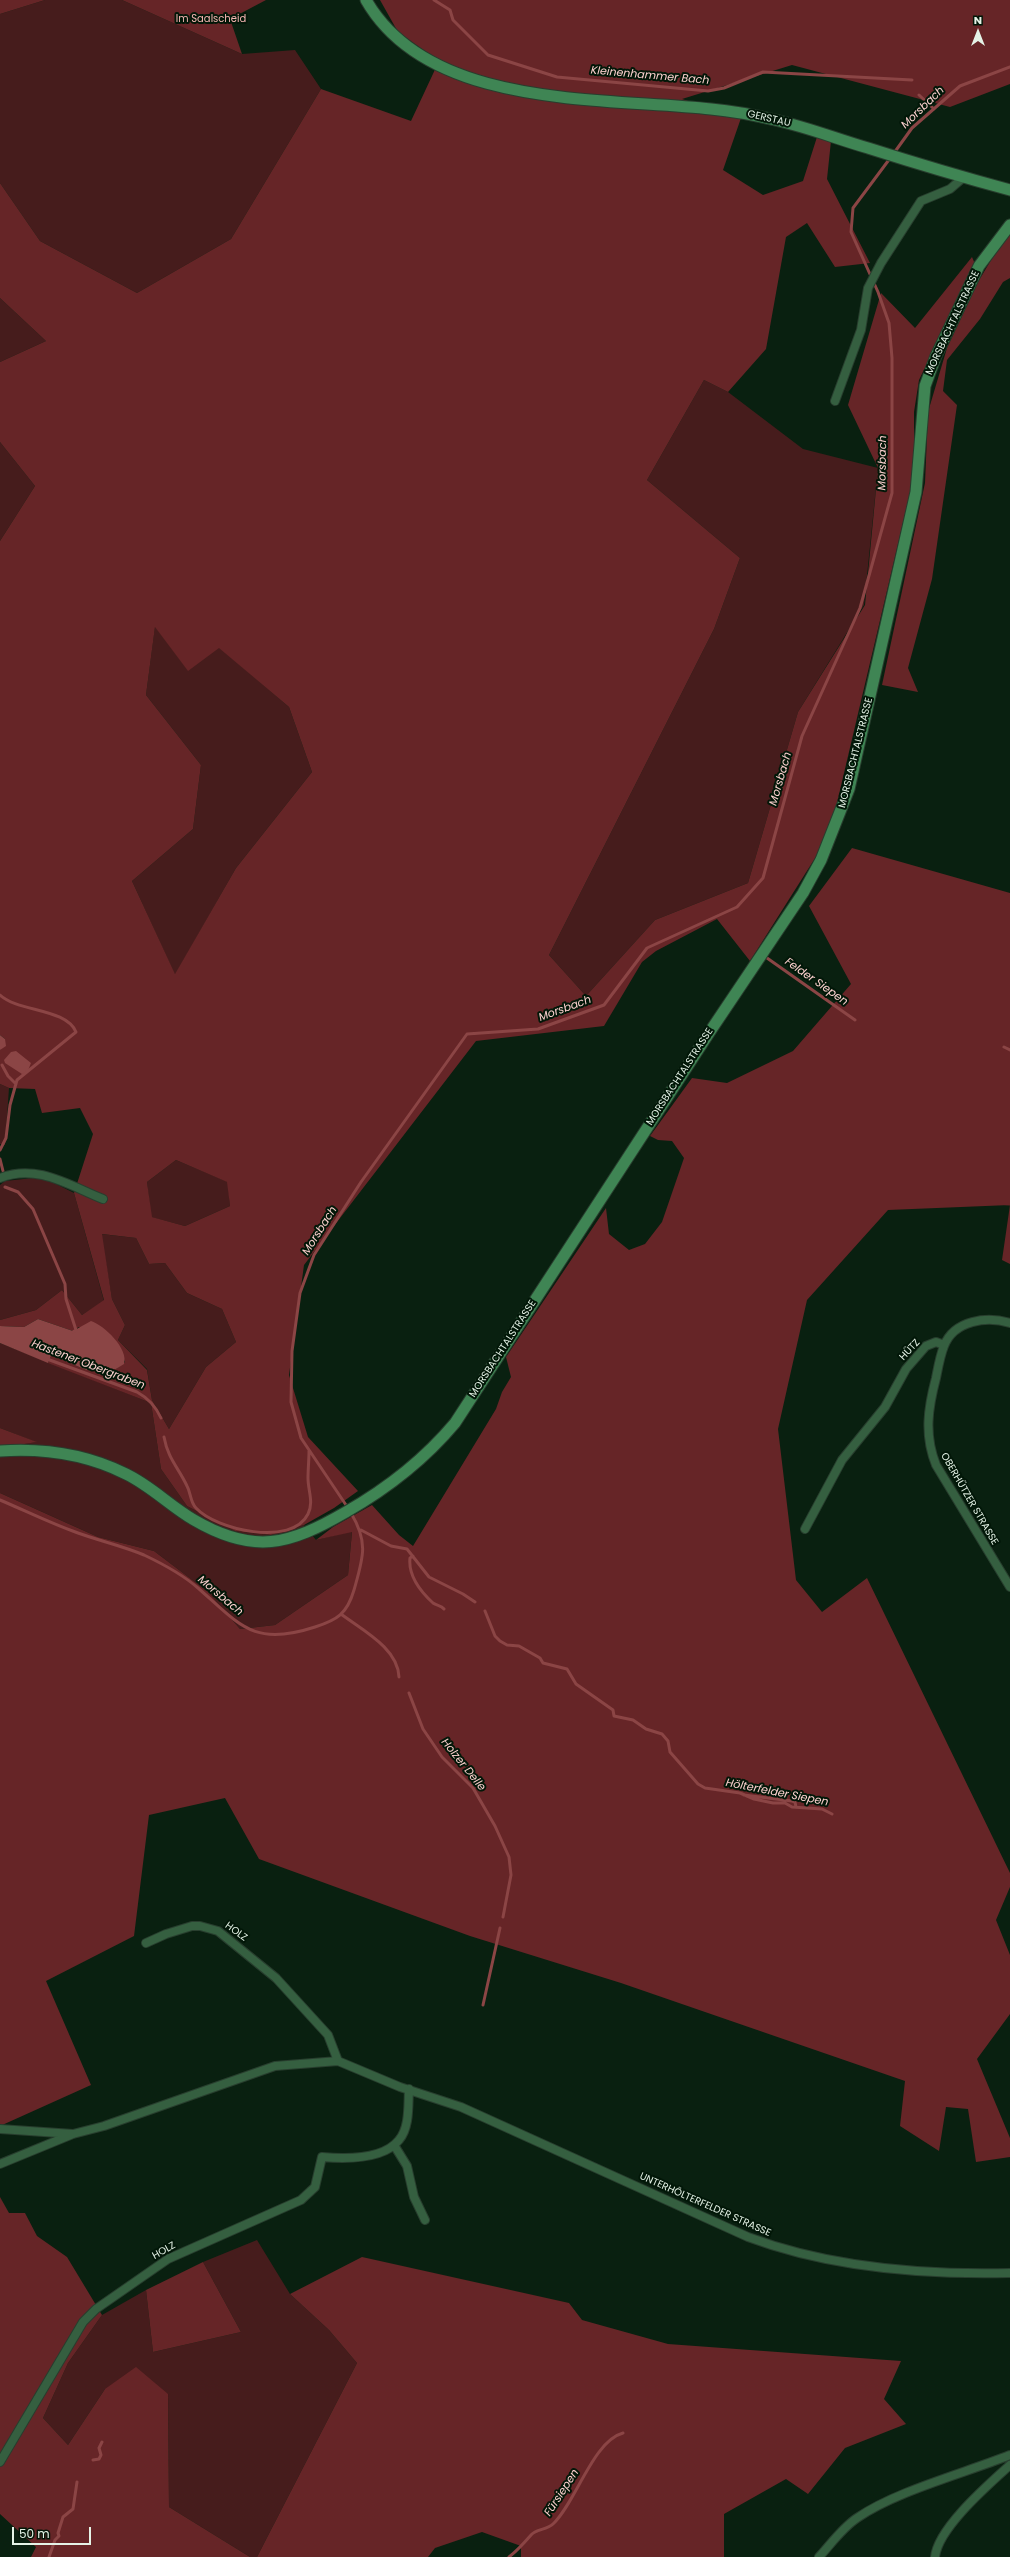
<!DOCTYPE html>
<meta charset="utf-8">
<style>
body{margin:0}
#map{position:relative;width:1010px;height:2557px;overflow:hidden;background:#092010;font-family:Poppins,sans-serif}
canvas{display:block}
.north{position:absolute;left:958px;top:12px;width:40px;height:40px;-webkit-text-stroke:3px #021708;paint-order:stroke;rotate:0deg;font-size:11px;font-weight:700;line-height:16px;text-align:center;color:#e5f3e7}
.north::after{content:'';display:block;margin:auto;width:14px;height:18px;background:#e5f3e7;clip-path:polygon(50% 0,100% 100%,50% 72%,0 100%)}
.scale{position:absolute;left:12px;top:2527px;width:79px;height:18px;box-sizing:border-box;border:2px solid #e5f3e7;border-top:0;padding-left:5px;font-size:12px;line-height:14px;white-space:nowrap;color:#e5f3e7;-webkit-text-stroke:3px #021708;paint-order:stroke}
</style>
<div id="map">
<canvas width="1010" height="2557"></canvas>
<div class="north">N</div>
<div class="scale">50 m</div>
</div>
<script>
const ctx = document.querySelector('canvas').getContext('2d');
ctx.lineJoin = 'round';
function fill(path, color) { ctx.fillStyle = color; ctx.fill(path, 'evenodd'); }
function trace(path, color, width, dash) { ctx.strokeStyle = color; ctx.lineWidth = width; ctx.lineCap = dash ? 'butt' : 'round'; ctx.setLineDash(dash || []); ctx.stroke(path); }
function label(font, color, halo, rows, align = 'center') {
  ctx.font = font + ' Poppins,sans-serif'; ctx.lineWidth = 4; ctx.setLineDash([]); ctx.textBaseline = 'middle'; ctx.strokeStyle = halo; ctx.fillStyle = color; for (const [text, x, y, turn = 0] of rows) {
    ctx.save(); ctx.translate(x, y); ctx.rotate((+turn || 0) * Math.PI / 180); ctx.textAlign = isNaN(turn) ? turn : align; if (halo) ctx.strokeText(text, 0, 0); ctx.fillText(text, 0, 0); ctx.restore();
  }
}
fill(new Path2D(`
 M45,0H122L242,54L295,50L321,89L231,239L137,293L40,241L0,183V14Z
 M0,298L46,341L0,362Z
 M704,380L728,392L803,449L878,468L864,605L798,712L748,883L655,920L586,996L549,955L714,629L740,558L647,480Z
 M0,442L35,486L0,541Z
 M155,626L188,670L219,647L289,707L312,772L236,868L175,975L132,881L193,829L201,765L146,695Z
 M0,1084L9,1088L5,1145L0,1144Z
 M176,1160L228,1182L230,1206L185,1226L151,1217L147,1182Z
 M42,1177L74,1193L104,1301L82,1315L62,1290L36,1310L0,1320V1185L5,1181Z
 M101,1234L136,1238L149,1264L165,1263L187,1293L222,1309L236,1342L206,1367L169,1429L152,1400L147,1369L118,1340L125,1325L112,1299Z
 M0,1343L151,1403L161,1469L187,1506L235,1531L271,1535L304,1525L316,1540L352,1531L348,1575L275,1625L240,1629L208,1592L154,1551L98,1537L0,1493V1448L36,1442L0,1428Z
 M257,2240L290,2294L329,2330L357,2363L257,2557H250L169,2507L168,2394L105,2389L68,2445L43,2418L68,2363L102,2315L146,2290L153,2352L241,2332L203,2262Z`), '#461c1c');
fill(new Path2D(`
 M0,0H45L0,14Z
 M122,0H266L230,19L242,54Z
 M380,0H1010V84L950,107L792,65L682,99L741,118L723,170L763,195L803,181L817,137L831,141L827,179L870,263L835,267L807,223L786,237L766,349L728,392L704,380L647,480L740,558L714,629L549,955L586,996L655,920L748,883L798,712L865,605L878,468L848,405L881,293L915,328L972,257L975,264L919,380L914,412V476L836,807L817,855L750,961L717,919L656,951L642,962L604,1026L476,1041L304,1265L289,1375L308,1437L358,1491L334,1508L304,1525L271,1535L235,1531L187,1506L161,1469L151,1403L48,1363L51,1356H54L86,1370L116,1369L125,1362L117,1343L79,1327L73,1331L38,1319L24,1327L0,1326V1320L36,1310L62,1290L82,1315L104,1300L74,1193L93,1134L80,1108L42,1113L35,1089L9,1088L0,1084V1050L5,1039L0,1035V541L35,486L0,442V362L46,341L0,298V183L40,241L137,293L231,239L321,89L411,121L439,61L398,32ZM155,627L188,671L219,648L289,707L312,772L236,868L175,974L132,881L193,829L201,765L146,695ZM176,1160L227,1182L230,1206L185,1226L152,1217L147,1182ZM102,1234L136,1238L149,1264L165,1263L187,1293L222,1309L236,1342L206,1367L169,1429L152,1400L147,1370L118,1340L125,1325L112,1299Z
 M1010,233V278L1003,282L980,319L947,360L943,391L957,405L932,579L908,668L918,692L882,685L925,483L928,412L947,348L978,282L1006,235Z
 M852,848L1010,893V1264L1002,1260L1010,1205L888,1210L807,1300L778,1429L796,1580L822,1612L867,1578L1010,1873V1887L996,1920L1010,1955V2014L977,2059L1010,2138V2157L976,2162L968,2109L946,2107L939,2151L900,2126L905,2081L621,1983L470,1936L259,1859L225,1798L149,1815L134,1936L46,1981L91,2085L0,2126V1493L98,1537L154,1551L208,1592L240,1629L275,1625L348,1575L352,1532L316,1540L333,1527L372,1505L399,1535L413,1546L496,1409L502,1392L511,1377L506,1357L606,1208L609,1234L629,1250L645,1244L662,1222L684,1158L672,1141L658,1140L650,1136L692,1078L727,1083L793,1051L851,984L809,906Z
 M0,1428L37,1442L0,1448Z
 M0,2197L9,2213H25L37,2236L67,2257L102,2315L68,2363L43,2418L68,2445L105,2389L136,2367L168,2394L169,2507L250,2557H31L36,2547L0,2514Z
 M362,2257L569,2303L582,2320L668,2344L901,2361L884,2399L906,2424L845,2448L808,2494L786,2479L724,2514V2557H521V2546L482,2532L435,2548L428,2557H257L357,2363L329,2330L290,2294Z
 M203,2262L241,2332L153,2352L146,2290Z`), '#662527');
fill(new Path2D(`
 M0,1035L5,1039L6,1046L0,1050Z
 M16,1051L31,1063L27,1073L22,1074L5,1063L4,1060L11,1052Z
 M38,1319L73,1331L91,1321C104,1325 129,1349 124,1364L116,1369L86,1370L54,1356H51L48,1363L0,1343V1326L24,1327Z`), '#8b4545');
trace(new Path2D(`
 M434,0L450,10L453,20L488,55L557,77L708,91L724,88L763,72L912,80
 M919,95L934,109
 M894,153L912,128L960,86L1010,67
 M767,958L855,1020
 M0,995C18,1012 66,1008 76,1032L17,1080L10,1105L6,1138L0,1150
 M1004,1047L1010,1050
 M2,1065L8,1076L16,1084
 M0,1159L3,1171
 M5,1187L18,1192L33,1209L65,1284L66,1299L76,1330L73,1332
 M47,1359L137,1392C148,1398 156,1407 161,1418
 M164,1437C168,1459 178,1467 187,1486C191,1493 190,1502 196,1508C216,1530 292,1547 308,1514C314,1502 308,1491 308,1478C308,1469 309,1460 309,1451
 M0,1500C26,1511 52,1524 78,1533C100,1541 123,1546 144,1555C163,1564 182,1574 198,1588C241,1626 254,1647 315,1627C337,1620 347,1614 354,1590C363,1558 369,1543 351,1513
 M348,1508L301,1438L291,1402L292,1351L300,1293L314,1255L361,1182L467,1034L538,1029L604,1005L647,948L737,907L763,878L802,736L860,608L892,493V358L889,323L878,292L851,232L853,208L891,157
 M361,1530L391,1546L407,1549L429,1577L463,1594L475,1602
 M413,1556L410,1558C408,1576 421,1592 433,1603C437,1606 441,1605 444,1609
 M485,1611L495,1636L500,1641L507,1645L519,1646L540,1658L543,1663L567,1669L576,1684L613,1710L614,1716L633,1720L646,1729L662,1734L668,1741L670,1752L698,1784L705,1788L740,1793L754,1799L773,1803H785L792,1807L822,1809L832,1814
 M341,1614C362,1630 398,1648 399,1677
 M409,1693L423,1729L442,1757L473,1788L495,1826L509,1857L511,1875L503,1917
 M744,1795L792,1801L795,1802L796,1807
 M483,2005L500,1928
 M93,2460L99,2459L101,2455L99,2448L102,2442
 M49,2557L55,2540L59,2536L58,2533L63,2517L73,2509L77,2482
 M509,2557C518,2550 524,2543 531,2535C536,2529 547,2530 553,2524C576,2502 593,2441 623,2433`), '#8b4545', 3);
const street = new Path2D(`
 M835,401L861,330L868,288L881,263L921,201L950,189L964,177
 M0,1178C37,1163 70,1186 103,1199
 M1010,1323C987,1316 954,1320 944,1346C940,1356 938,1368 936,1378C928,1408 924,1435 936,1465L1010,1587
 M805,1529L842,1460L885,1407L906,1369L926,1346L936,1342L944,1345
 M146,1943L166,1934L192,1926H200L218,1931L276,1978L328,2035L338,2061
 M0,2129L73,2134
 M394,2145L407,2166L414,2197L425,2220
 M0,2164L73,2134L104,2126L275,2066L338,2061L400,2087L461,2107L748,2237C828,2267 925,2275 1010,2273
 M0,2462L83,2322L96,2309L168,2259L301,2200L315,2187L322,2157C345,2159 383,2160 399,2140C410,2127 408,2105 409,2089
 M819,2557C831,2544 842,2528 857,2518C896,2491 965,2473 1010,2455
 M935,2557C938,2528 988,2485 1010,2465`);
const secondary = new Path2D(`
 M366,0C429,110 604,97 711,109C733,111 754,115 775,120C807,127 837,139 868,148C915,163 962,177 1010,190
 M0,1451C44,1448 86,1454 126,1474C151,1486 170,1506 194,1520C254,1555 289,1545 346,1512C388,1488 424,1460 455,1423L709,1033L803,893L821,860L849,789L916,492L925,386L936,356L979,266L1010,225`);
trace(street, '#283e2e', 10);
trace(secondary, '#283e2e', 13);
trace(street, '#355f40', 8);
trace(secondary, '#3f8554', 11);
label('10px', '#f6b6b3', '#021708', [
 ["Im Saalscheid",211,19]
]);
label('10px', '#e5f3e7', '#021708', [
 ["GERSTAU",769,119,13],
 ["MORSBACHTALSTRASSE",953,323,-65],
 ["MORSBACHTALSTRASSE",856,753,-76],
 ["MORSBACHTALSTRASSE",680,1077,-57],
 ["MORSBACHTALSTRASSE",503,1349,-57],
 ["HÜTZ",910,1350,-47],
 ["OBERHÜTZER STRASSE",969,1499,60],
 ["HOLZ",236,1932,36],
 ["UNTERHÖLTERFELDER STRASSE",705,2205,24],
 ["HOLZ",164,2251,-29]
]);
label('italic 11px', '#fed2d0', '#021708', [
 ["Kleinenhammer Bach",650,76,5],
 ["Morsbach",923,108,-44],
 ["Morsbach",883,463,-89],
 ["Morsbach",781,779,-74],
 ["Felder Siepen",816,982,35],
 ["Morsbach",565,1009,-20],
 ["Morsbach",320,1231,-58],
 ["Hastener Obergraben",88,1365,21],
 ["Morsbach",220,1596,40],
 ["Holzer Delle",463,1765,51],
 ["Hölterfelder Siepen",777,1793,11],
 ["Fürsiepen",562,2493,-57]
]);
</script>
